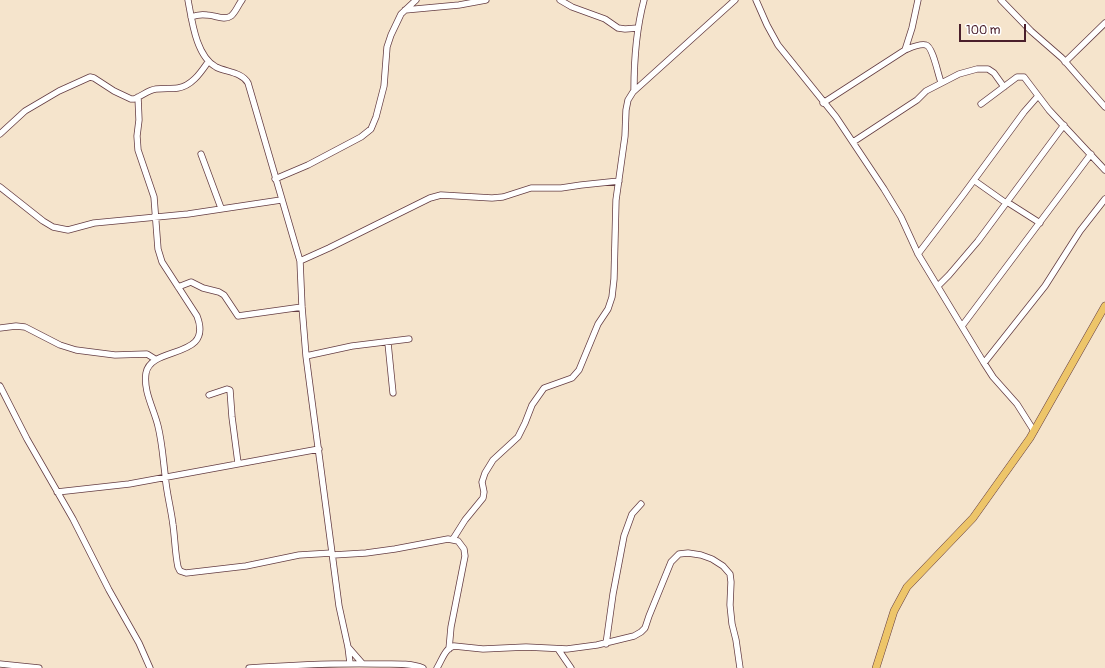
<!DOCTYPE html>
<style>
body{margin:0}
#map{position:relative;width:1105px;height:668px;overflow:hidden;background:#f5e4cc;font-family:Pangolin,sans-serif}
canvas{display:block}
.scale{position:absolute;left:959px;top:24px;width:67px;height:18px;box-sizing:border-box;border:2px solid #4a1f2b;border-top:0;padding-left:5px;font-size:12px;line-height:14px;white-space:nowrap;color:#4a1f2b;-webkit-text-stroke:3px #fff;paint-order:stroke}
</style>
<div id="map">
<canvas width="1105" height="668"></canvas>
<div class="scale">100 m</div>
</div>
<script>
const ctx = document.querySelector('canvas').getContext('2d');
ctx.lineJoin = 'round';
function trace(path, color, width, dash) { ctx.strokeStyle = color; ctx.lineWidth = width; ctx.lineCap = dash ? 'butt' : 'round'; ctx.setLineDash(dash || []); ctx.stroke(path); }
const minor = new Path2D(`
 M188,0C192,21 196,56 216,67C226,72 242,72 248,83L300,261L302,307L306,356L339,606L348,647L350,663
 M560,0L572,7L605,19L618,28L625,29L638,28
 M756,0L767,25L778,45L836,117L884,189L901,217L918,254L984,363L993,377L1017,404L1034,431
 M1001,0L1031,31L1062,58L1105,107
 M405,10L459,5L486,0
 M191,17C196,15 201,14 207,15C215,15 224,21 231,16C236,12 238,5 242,0
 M905,50C910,48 920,43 926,45C933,47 938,75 941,82
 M1065,62L1105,23
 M634,90C634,60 636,30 644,0
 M138,97L139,120L137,136L138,150L154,197L158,249L162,262L197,316C214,360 151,345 146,373C143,391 154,409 158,426C162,442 163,458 165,474C166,491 171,508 173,525C175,539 175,553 178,567L180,571L186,573L246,566L299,555L332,553
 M823,103L905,50L912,28L918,0
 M981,104L1017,77H1024L1049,110L1105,170
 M0,134L25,111L59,91L90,77L94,78L114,91L131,99H134C142,96 148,90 156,89C164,88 171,89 178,88C192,86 201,72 208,62
 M853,142L917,100L926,91L959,74L977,69H988L994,73L1004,87
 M201,154L221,208
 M275,179L308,165L361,137L371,129L376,117L384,86L387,47L391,35L401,14L416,0
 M975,181L1006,203
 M0,187L43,221L53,227L68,230L94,223L188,214L281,200
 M1007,202L1040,223
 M918,254L963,195L1024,112L1038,96
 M300,261L329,248L430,198L441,195L492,198L503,197L531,188H561L581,185L619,181
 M938,286L949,275L978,241L1064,125
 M178,287L191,282L203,288L219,292L224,295L238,316L302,307
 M962,326L1091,154
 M0,328L16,326L25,327L60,345L76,350L115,355L147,354L155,359
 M388,343L393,393
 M306,356L352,346L409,339
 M984,363L1045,286L1080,231L1105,199
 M0,386L27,439L73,519L109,590L139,643L150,668
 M209,395L227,389L230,390L232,417L238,463
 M57,492L129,484L319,449
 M453,539L465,520L483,498L484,492L482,482L485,473L493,460L518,437L525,423L532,405L544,388L572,378L579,370L598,324L608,309L612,297L614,279L616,200L625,136L626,110L628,100L633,92L735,0
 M333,555L366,553L395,549L448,539L458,541L464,549L465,556L451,627L449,649
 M606,644L613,594L624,536L632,514L641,504
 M348,647L362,663
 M558,649L571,668
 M0,664L39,668
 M249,668C293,665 337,663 381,664C394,664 411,663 423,668
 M437,668C442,660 445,648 454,646L483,649L526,647L567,649L597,645L634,636L641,632L645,628L649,616L671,562L679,554L688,553L701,555L712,559L723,566L730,574L731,582L730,605L732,624L736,640L740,668`);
const major = new Path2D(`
 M876,668L894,611L907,587L973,518L1030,438L1105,306`);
trace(minor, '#643d43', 7);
trace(major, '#643d43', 8);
trace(minor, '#fff', 5.5);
trace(major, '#edc569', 7);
</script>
